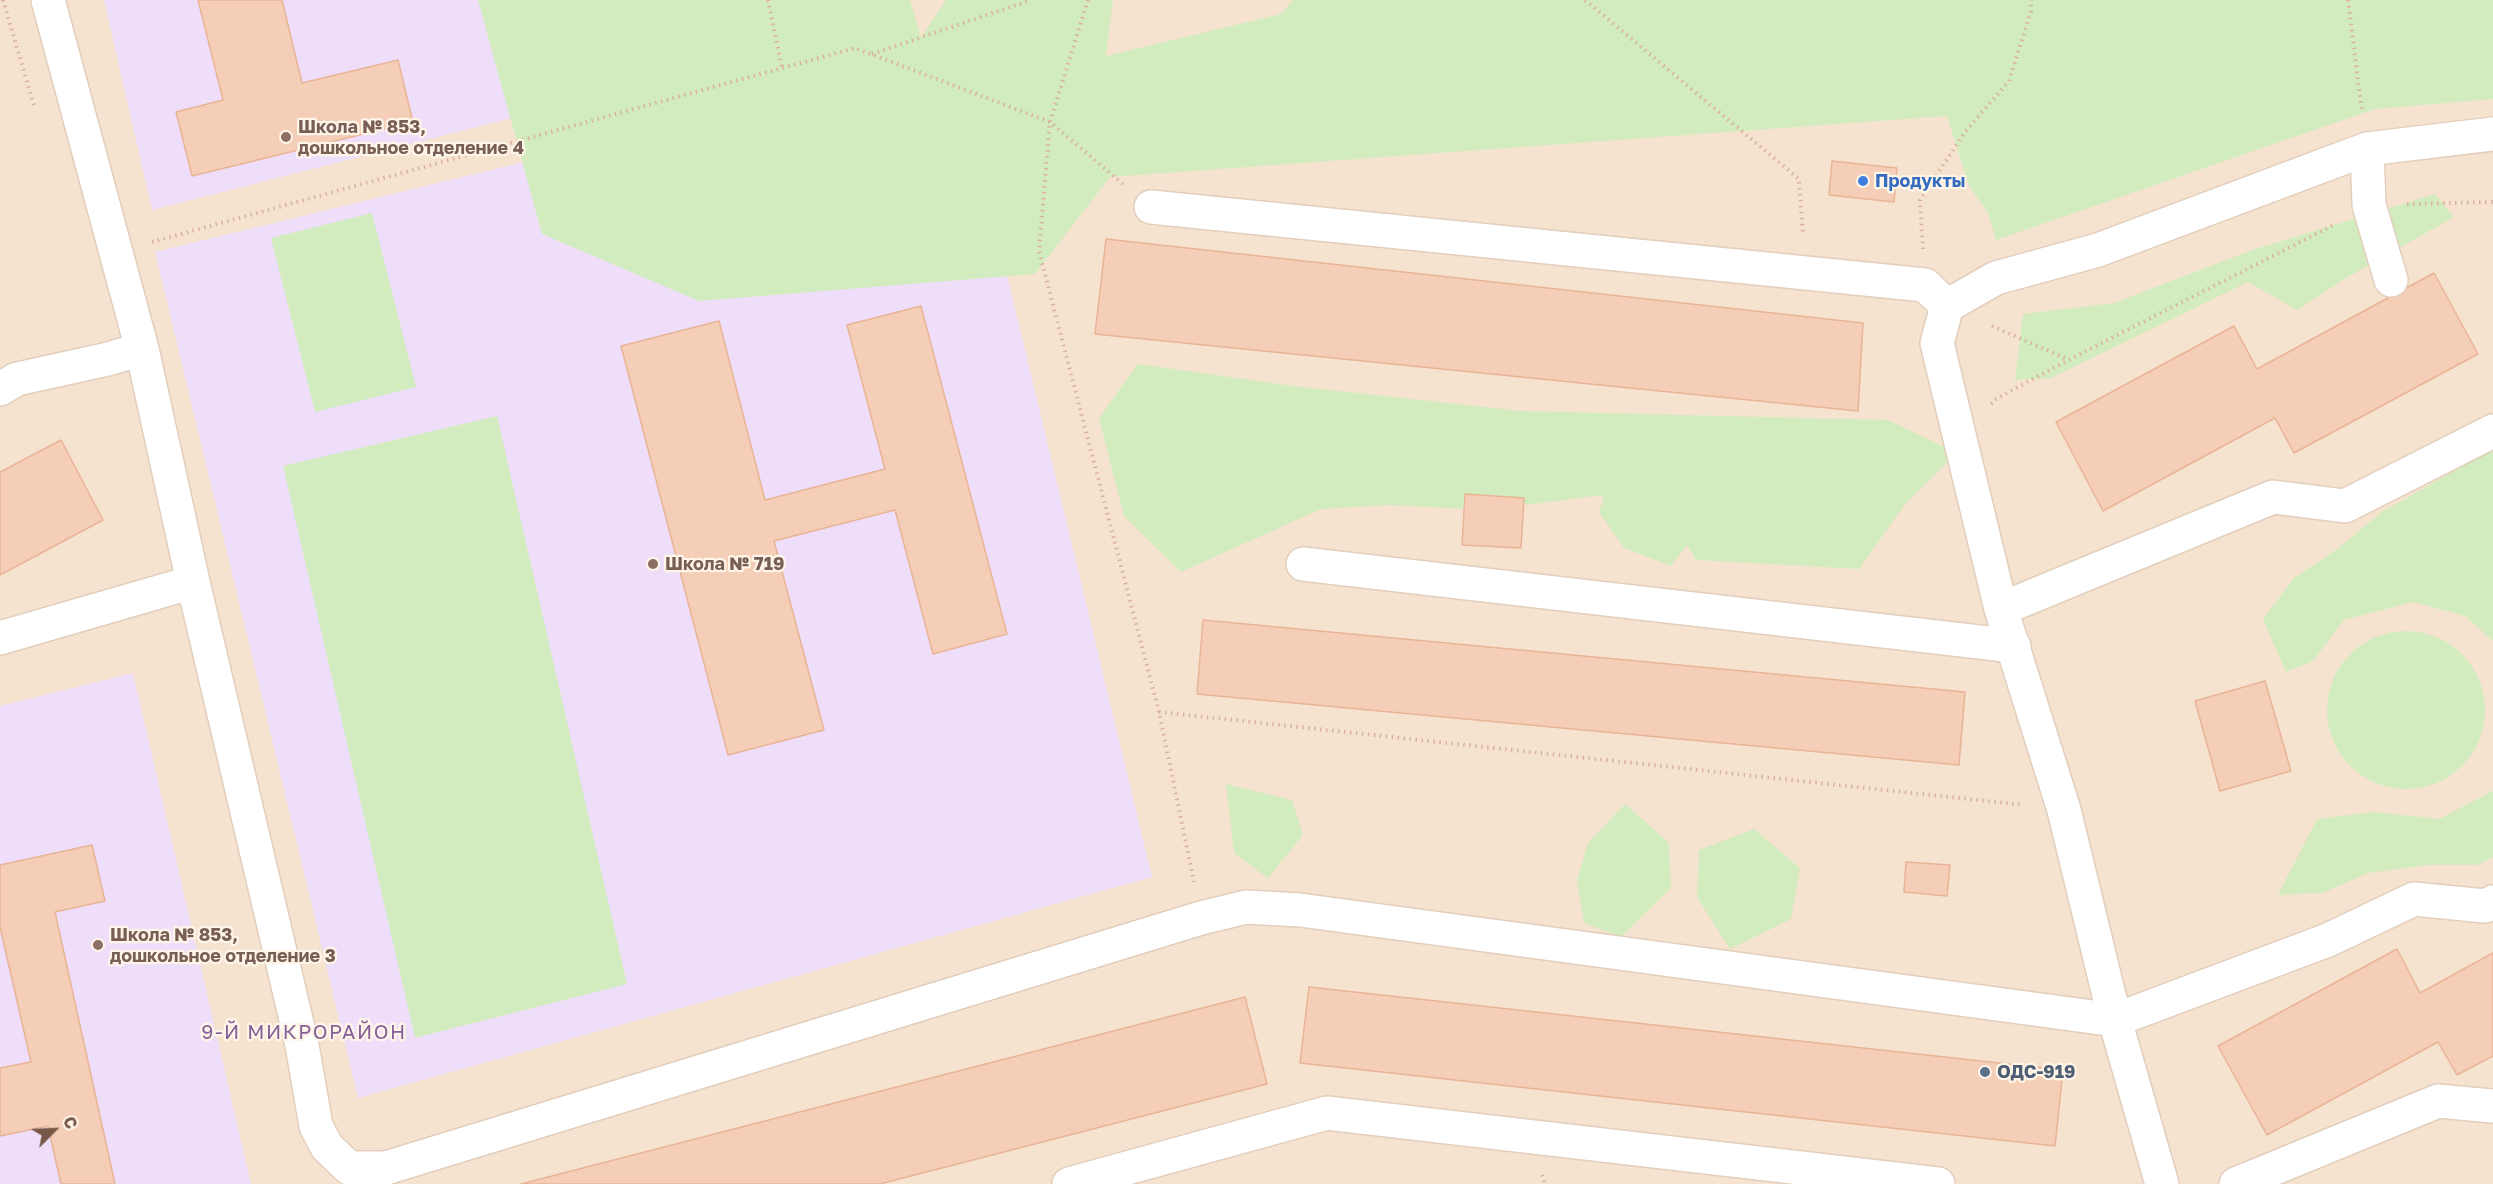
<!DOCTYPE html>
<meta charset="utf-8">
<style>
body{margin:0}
#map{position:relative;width:2493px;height:1184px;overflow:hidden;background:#fef2e1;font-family:"Golos Text",sans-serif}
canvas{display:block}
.north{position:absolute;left:24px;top:1100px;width:60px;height:60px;-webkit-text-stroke:4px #fff6e9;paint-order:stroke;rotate:66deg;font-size:16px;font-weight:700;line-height:24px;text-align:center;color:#765746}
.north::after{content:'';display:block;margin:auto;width:21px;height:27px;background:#765746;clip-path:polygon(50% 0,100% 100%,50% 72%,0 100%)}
</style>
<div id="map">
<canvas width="2493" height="1184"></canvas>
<div class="north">С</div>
</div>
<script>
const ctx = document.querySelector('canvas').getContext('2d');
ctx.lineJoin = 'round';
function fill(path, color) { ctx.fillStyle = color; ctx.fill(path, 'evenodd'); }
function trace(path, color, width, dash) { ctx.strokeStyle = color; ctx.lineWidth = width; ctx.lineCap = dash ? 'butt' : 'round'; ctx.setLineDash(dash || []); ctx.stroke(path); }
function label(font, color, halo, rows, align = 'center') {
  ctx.font = font + ' "Golos Text",sans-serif'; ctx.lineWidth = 4.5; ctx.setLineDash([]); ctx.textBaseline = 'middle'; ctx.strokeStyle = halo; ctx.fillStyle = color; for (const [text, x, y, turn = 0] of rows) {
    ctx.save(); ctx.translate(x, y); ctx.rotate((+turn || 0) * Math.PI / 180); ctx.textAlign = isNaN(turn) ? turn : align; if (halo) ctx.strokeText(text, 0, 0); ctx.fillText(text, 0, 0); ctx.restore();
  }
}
fill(new Path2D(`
 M0,0H2465L2493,33V1184H0Z`), '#f6e3cf');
fill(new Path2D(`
 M104,0H711L723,64L152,210Z
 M856,81L993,217L1152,877L358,1098L155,252Z
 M133,673L251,1184H0V706Z`), '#efdefa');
fill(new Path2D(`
 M478,0H910L921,38L946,0H1113L1106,56L1281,14L1293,0H2493V99L2375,109L1996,240L1988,213L1969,186L1947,116L1110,177L1035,274L699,301L542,234Z
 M2435,194L2454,217L2346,278L2297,310L2248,282L2051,378L2015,380L2023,314L2114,303L2255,249Z
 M372,213L416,387L315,412L271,238Z
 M1138,364L1293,386L1522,411L1888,420L1957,453L1906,503L1859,569L1696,560L1687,545L1671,566L1624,548L1599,512L1604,497L1596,496L1484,510L1391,505L1321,509L1181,572L1124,516L1099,418Z
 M497,416L627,984L415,1038L283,466Z
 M2487,452H2493V641L2465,616L2413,602L2344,620L2313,661L2286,672L2263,619L2294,578L2336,550L2382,512Z
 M2327 710a79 79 0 1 1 158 0a79 79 0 1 1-158 0Z
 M1226,784L1292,800L1303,835L1268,878L1234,853Z
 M2493,791V857L2478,865H2428L2368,873L2323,893L2278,895L2317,819L2373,812L2439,819Z
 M1625,804L1669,843L1671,888L1621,937L1584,923L1577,880L1588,843Z
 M1754,829L1800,868L1791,919L1730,949L1697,897L1699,850Z`), '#d2ecbf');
const building = new Path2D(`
 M198,0H282L302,83L398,60L413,122L192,176L176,112L223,100Z
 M1832,161L1897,168L1894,202L1829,195Z
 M1106,239L1863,323L1858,411L1095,334Z
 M2434,273L2478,354L2294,453L2275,418L2103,511L2056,422L2234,326L2257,369Z
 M921,306L1007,634L933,654L895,510L774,541L824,730L728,755L621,346L719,321L765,500L885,469L847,325Z
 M61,440L103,520L0,575V472Z
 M1465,494L1524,498L1521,548L1462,545Z
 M1203,620L1965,692L1959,765L1197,694Z
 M2265,681L2291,771L2220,791L2195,701Z
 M92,845L105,901L55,912L115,1184H61L48,1126L0,1136V1068L31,1062L0,927V865Z
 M1906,862L1950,865L1947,896L1904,892Z
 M2397,949L2420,993L2493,953V1056L2457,1075L2438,1042L2267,1135L2218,1046Z
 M1309,987L2063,1070L2055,1146L1300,1063Z
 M1245,997L1267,1084L880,1184H521Z`);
fill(building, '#f5ceb7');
trace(building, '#e9b496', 1.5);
const minor = new Path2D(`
 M48,0L142,349L193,582L302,1045L316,1126L327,1147L349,1168H386L1201,918L1246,907L1300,910L2115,1020L2328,940L2414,899L2485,906L2493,902
 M2367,149L2369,205L2391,280
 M1151,207L1925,285L1947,306
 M0,389L17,379L108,359L142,349
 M1303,564L2014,646
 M2001,609L2273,497L2345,506L2493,431
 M0,638L193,582
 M1069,1184L1327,1113L1938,1184
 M2162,1184L2115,1020L2064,810L2001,609L1937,343L1947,306L1996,278L2098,250L2367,149L2493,134
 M2236,1184L2438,1101L2493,1106`);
trace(minor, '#e2cebc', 36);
trace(new Path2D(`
 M3,0L35,109
 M768,0L782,67
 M1088,0L1050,122L1039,251L1159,712L1194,882
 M1585,0L1799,179L1803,235
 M2348,0L2362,112
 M872,54L1031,0
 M2407,204L2493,202
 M152,242L855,48L1050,122L1123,184
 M1923,249L1920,200L1965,132L2009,81L2031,11V0
 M1992,326L2067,359
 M1991,404L1996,399C2107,338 2222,283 2335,224
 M1159,712L2024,805
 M1542,1175L1545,1184`), '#dab29a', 4, [1.5, 4.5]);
trace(minor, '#fff', 33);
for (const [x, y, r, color] of [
 [286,137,6,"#8d6e63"],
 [1863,181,6,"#3f7fe0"],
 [653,564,6,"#8d6e63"],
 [98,945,6,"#8d6e63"],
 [1985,1072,6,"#5c6f8a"]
]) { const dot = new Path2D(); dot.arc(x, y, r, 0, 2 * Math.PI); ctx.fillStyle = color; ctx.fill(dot); trace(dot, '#fff6e9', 2); }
label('bold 18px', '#785e54', '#fff6e9', [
 ["Школа № 853,",298,127],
 ["дошкольное отделение 4",298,148],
 ["Школа № 719",665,564],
 ["Школа № 853,",110,935],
 ["дошкольное отделение 3",110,956]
], 'left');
label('bold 18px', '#366cbe', '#fff6e9', [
 ["Продукты",1875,181]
], 'left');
label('bold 18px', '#4e5e75', '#fff6e9', [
 ["ОДС-919",1997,1072]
], 'left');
ctx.letterSpacing = '1.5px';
label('20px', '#86619a', '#fff6e9', [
 ["9-Й МИКРОРАЙОН",304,1033]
]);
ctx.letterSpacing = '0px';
</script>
